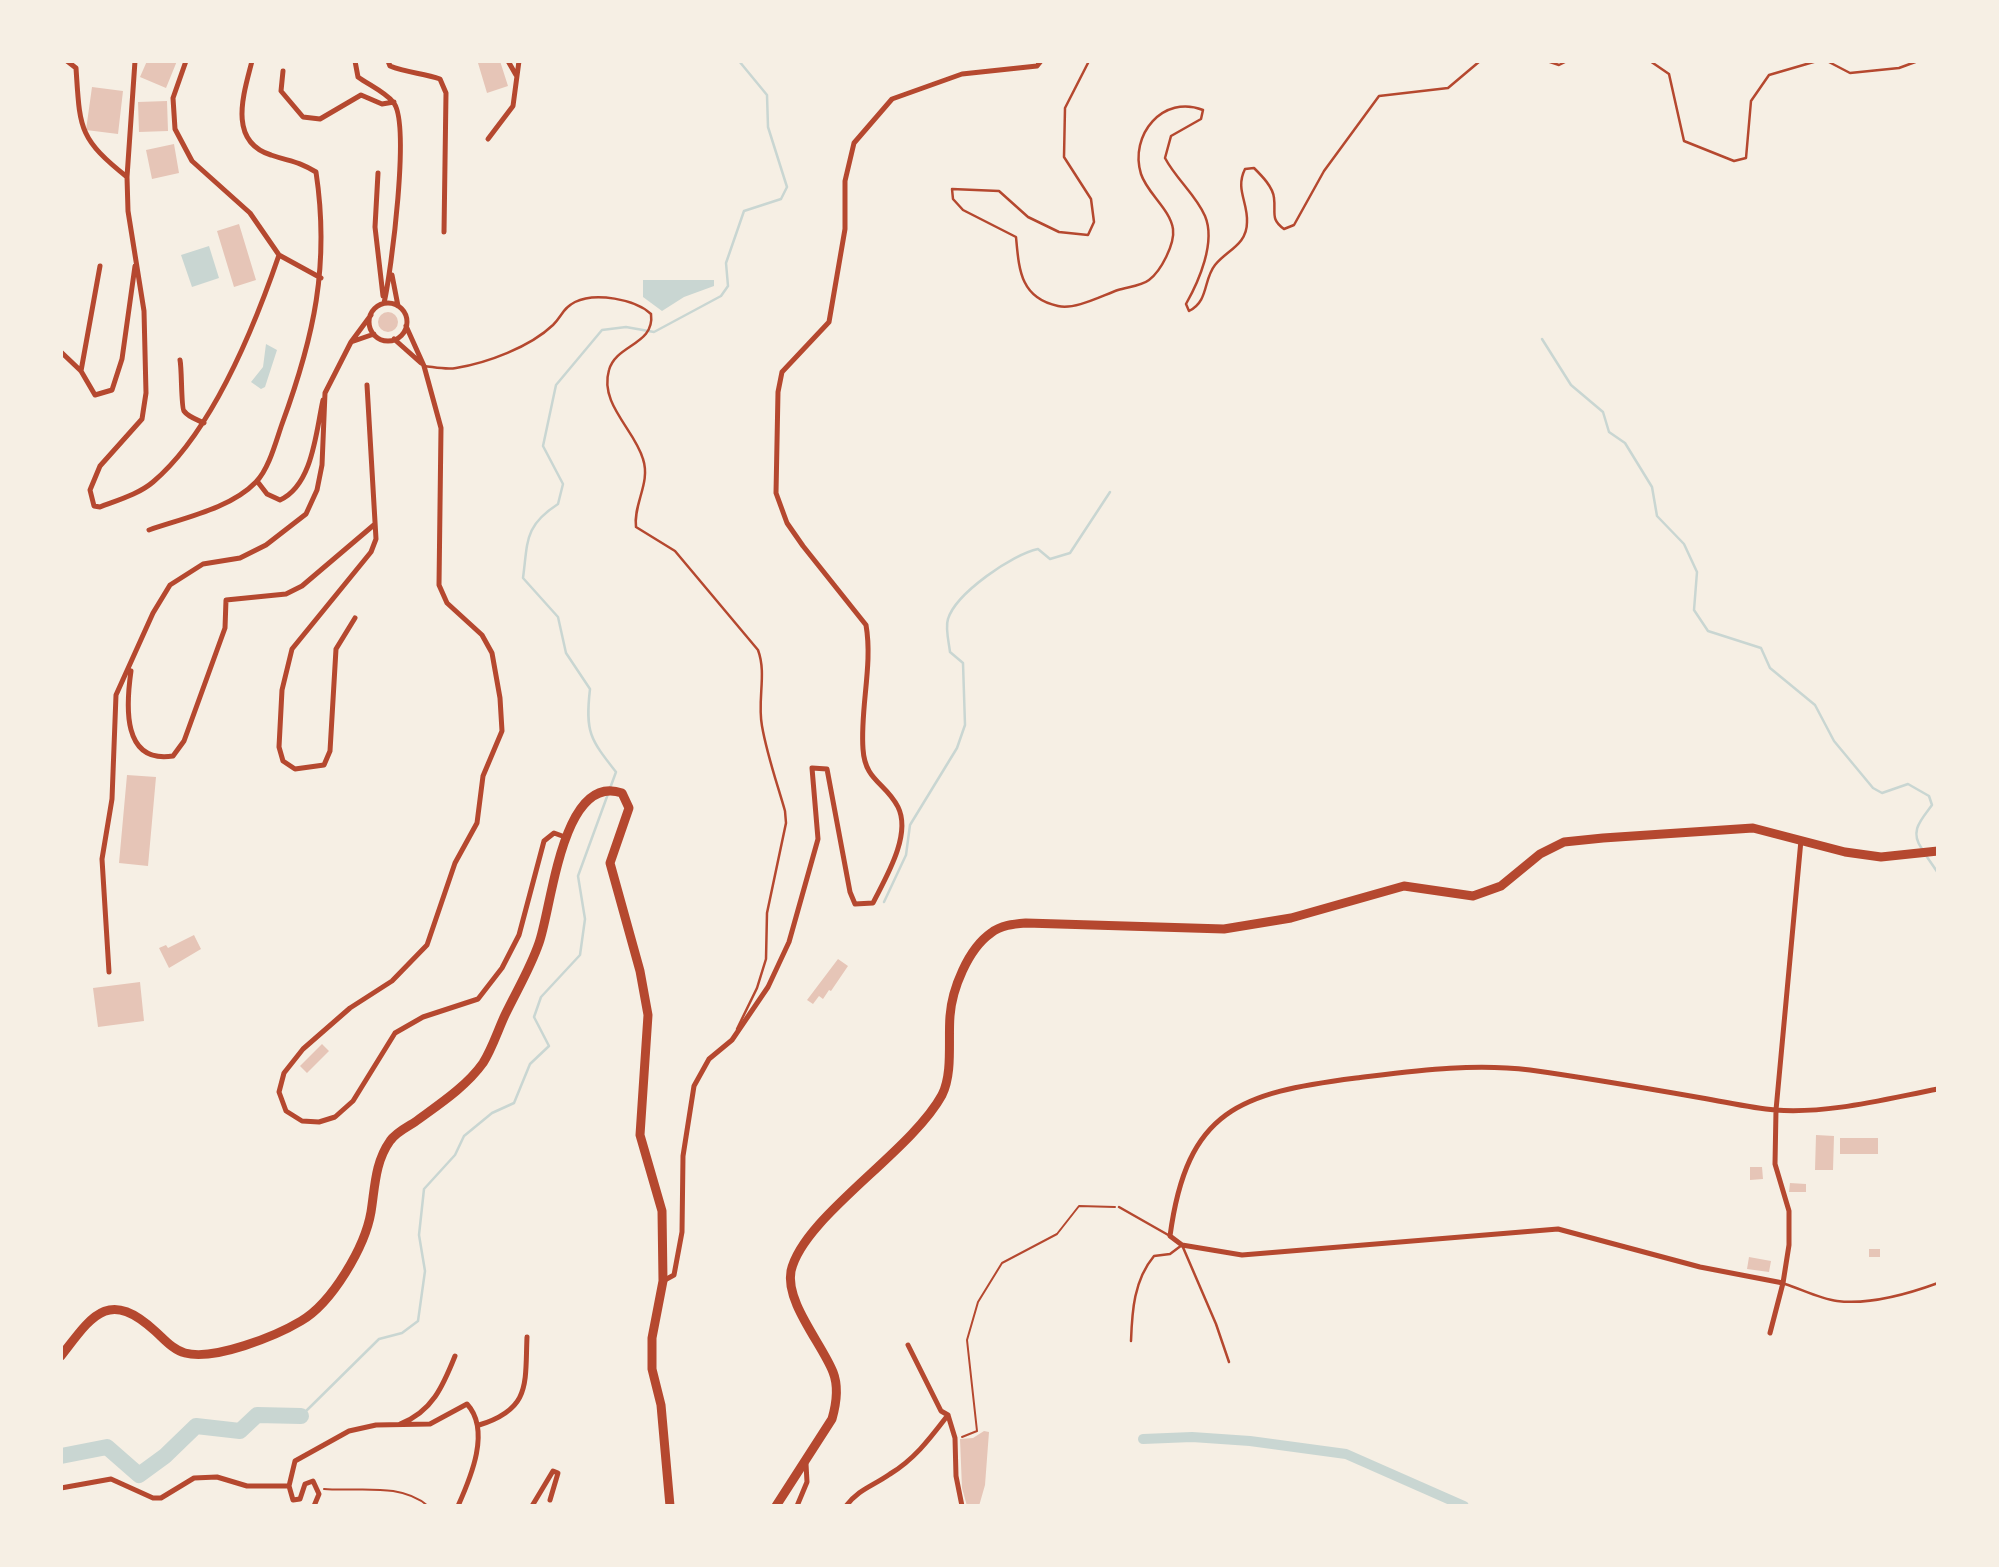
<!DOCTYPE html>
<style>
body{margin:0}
#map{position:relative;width:1999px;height:1567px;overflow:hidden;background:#f6efe4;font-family:Quicksand,sans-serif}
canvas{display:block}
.frame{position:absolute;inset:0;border:63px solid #f6efe4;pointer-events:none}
</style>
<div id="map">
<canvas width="1999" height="1567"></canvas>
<div class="frame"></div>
</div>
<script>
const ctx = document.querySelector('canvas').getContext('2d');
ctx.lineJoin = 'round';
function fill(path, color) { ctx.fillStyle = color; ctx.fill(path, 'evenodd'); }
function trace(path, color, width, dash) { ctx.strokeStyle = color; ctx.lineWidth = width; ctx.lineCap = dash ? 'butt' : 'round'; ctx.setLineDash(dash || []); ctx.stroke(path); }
fill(new Path2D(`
 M209,246L219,278L192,287L181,255Z
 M643,280H714V286L684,297L662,311L643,297Z
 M266,344L277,350L265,387L261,389L251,382L263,367Z`), '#c9d6d2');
trace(new Path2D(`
 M1542,339L1571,385L1603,412L1609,432L1625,443L1652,487L1657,516L1684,544L1697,572L1694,610L1708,631L1761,648L1770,668L1815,705L1834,741L1873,788L1882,793L1908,784L1929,796L1932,805C1921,820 1909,831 1922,849
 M1925,854L1938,873
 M884,902L906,855L910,825L957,748L965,725L963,663L950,652C949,643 945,628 948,619C956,593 1013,554 1038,549L1050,559L1070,553L1110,492
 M301,1416L379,1339L402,1333L418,1321L425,1271L419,1235L424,1189L455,1155L464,1136L492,1113L514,1103L530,1064L549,1046L534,1017L541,997L580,955L585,919L578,876L616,772C590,739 585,732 590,689L566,653L558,617L523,578C528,541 524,526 558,504L563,484L543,446L556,385L602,330L626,327L654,332L721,296L728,286L726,263L744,211L781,199L787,187L768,127L767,95L739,61`), '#c9d6d2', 2.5);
trace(new Path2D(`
 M1143,1439L1192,1437L1250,1441L1346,1454L1464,1506`), '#c9d6d2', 10);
trace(new Path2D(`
 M61,1456L107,1447L139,1475L165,1456L196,1426L240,1431L257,1415L301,1416`), '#c9d6d2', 16);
fill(new Path2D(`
 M147,61H177L166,88L140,77Z
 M484,61H500L508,86L487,93L478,63Z
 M92,87L123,91L118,134L86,130Z
 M167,101L168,131L139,132L138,102Z
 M174,144L179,173L152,179L146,150Z
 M239,224L256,280L234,287L217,231Z
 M378 322a10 10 0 1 1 20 0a10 10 0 1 1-20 0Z
 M127,775L156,777L148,866L119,863Z
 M194,935L201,949L169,968L159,948L166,945L168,948Z
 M838,959L848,966L831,991L829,990L823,999L819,996L813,1004L807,1000Z
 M140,982L144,1021L98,1027L93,988Z
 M322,1044L329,1051L307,1073L300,1066Z
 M1816,1135L1834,1136L1833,1170H1815Z
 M1840,1138H1878V1154H1840Z
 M1750,1167H1762L1763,1179L1750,1180Z
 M1790,1183L1806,1184V1192H1789Z
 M1869,1249H1880V1257H1869Z
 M1749,1257L1771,1261L1769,1272L1747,1269Z
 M984,1431L989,1432L985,1485L979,1506H967L962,1488L960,1439L973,1438Z`), '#e6c5b7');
trace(new Path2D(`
 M962,1437L977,1431L967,1340L978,1302L1002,1263L1057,1234L1079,1206L1115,1207
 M324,1489C358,1492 400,1482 428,1506`), '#b5482f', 2);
trace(new Path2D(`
 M1089,61L1065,108L1064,157L1091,199L1094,222L1088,235L1059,232L1028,217L999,191L952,189L953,199L963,210L1016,237C1019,269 1020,298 1058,306C1075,310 1101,296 1118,290C1127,287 1141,286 1149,280C1161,271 1175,244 1173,229C1170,209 1147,193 1141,174C1129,135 1163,94 1203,110L1201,119L1171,136L1165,158C1176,179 1196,195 1205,216C1216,242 1199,281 1186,304L1189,311C1209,301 1203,280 1215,265C1227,250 1247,245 1247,222C1248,202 1235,189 1245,169L1254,168C1262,176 1273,187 1274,198C1276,213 1270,219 1284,229L1294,225L1324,171L1379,96L1448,88L1480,61
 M1547,61L1559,65L1567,61
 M1650,61L1669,74L1684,141L1734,161L1746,158L1751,101L1769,75L1817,61
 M1827,61L1850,73L1899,68L1918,61
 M424,366C434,367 446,370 456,368C487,363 530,347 553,325C562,316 563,308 575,302C595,292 635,299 651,314C655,345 616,344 609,370C599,404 635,430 643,459C651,483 633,504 636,527L675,551L758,650C767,674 757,700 762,726C767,755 777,783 785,811L786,823L767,913L766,959L757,988L737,1029
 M1119,1207L1170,1236
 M1785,1284C1801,1289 1820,1299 1837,1301C1869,1305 1908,1294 1938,1283
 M1131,1341C1132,1311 1134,1280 1154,1256L1170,1254L1182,1245L1216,1324L1229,1362`), '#b5482f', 2.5);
trace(new Path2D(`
 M67,61L76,68C80,128 78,138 127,177L128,211L144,311L146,393L142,419L100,466L90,490L94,506L100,507C118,500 139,494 153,482C213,431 254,328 279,255
 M186,61L173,98L175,129L192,161L250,213L279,255L321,278
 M355,61L358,77C369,85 385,92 393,102C411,121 391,273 384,303
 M388,61L390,66C407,73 424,73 440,79L446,93L444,232
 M508,61L516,75
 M283,71L281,91L303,117L320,119L361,95L382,104L394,102
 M488,139L513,106L519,61
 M378,173L375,227L383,296
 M127,177L135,61
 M392,275L398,306
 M369 322a19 19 0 1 1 38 0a19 19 0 1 1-38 0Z
 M406,326L424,366L441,428L439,585L447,603L482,635L492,653L500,698L502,731L483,776L477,823L455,863L427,945L392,981L350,1008L303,1049L284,1073L279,1092L286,1111L302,1121L319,1122L335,1117L353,1101L395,1033L423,1017L478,999L502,968L519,935L544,841L554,833L565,837
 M394,339L421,363
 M351,342L374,334
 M61,352L81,371L95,395L112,390L122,359L135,266
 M180,360C182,369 181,408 184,411C188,417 198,420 204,423
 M81,371L100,266
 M257,481L267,494L280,500C313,485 316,431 323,400
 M149,530C183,518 230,509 256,482C269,469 276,441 282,424C314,337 330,265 316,172C296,160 291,162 271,155C227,141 244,93 252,61
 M355,618L336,649L330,751L324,765L295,769L283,761L279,747L282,690L292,649L371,552L376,539L367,385
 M131,671C126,706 122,764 173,756L184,741L225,628L226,600L286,594L302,586L375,524
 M109,972L102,859L112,799L116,695L153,613L170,585L203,564L240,558L266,545L306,514L317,490L322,465L325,393L351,342L371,315
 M663,1281L674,1275L682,1232L683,1156L694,1086L709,1059L732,1040L768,987L789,942L818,839L812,768L827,769L850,892L855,904L873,903C885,879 912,835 898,807C885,782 865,781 863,749C860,708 873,665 866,625L803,546L787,523L776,493L778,392L782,372L829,322L845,229V181L854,143L892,99L962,74L1037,66L1041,61
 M1783,1283L1700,1267L1558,1229L1242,1255L1182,1245L1170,1236C1187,1109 1240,1093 1356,1078C1415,1071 1471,1063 1530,1070C1588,1078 1645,1088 1702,1098C1726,1102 1751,1108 1775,1110C1829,1114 1885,1099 1938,1089
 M1770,1333L1783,1283L1789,1245V1211L1775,1164L1776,1110L1801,840
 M908,1345L941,1411L948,1415
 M400,1424C432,1412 443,1386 455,1356
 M479,1425C531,1409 525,1384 527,1337
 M289,1486L295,1461L349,1431L376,1425L430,1424L467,1404C491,1430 471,1477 458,1506
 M289,1486L293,1500L300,1499L305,1484L313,1481L319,1494L314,1506
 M61,1488L111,1479L153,1498H161L194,1478L217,1477L247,1486H289
 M532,1506L553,1471L558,1473L550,1500
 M797,1506L807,1482L806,1464
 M846,1506C859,1489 873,1486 890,1474C915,1459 931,1437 948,1415L955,1438L956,1476L962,1506`), '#b5482f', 5);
trace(new Path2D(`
 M61,1356C92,1316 108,1288 155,1331C164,1339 173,1350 185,1353C214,1361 276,1336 301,1321C332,1303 365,1247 371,1212C375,1187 375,1162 390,1141C395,1133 407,1127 415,1122C438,1105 466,1087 483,1063C492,1049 498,1030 505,1015C517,990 530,969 539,943C552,907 562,772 622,793L629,808L610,863L640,971L648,1015L640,1135L662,1211L663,1281L652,1338V1369L661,1405L670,1506
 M776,1506L832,1419C836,1405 839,1387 833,1372C822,1344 785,1302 791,1271C803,1217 911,1152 942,1095C953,1073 948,1041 950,1016C952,989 968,949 991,933C1001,925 1014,924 1026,923L1224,929L1291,918L1404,886L1473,896L1501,886L1540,854L1564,842L1603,838L1753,828L1845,852L1881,857L1938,851`), '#b5482f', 9);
</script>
